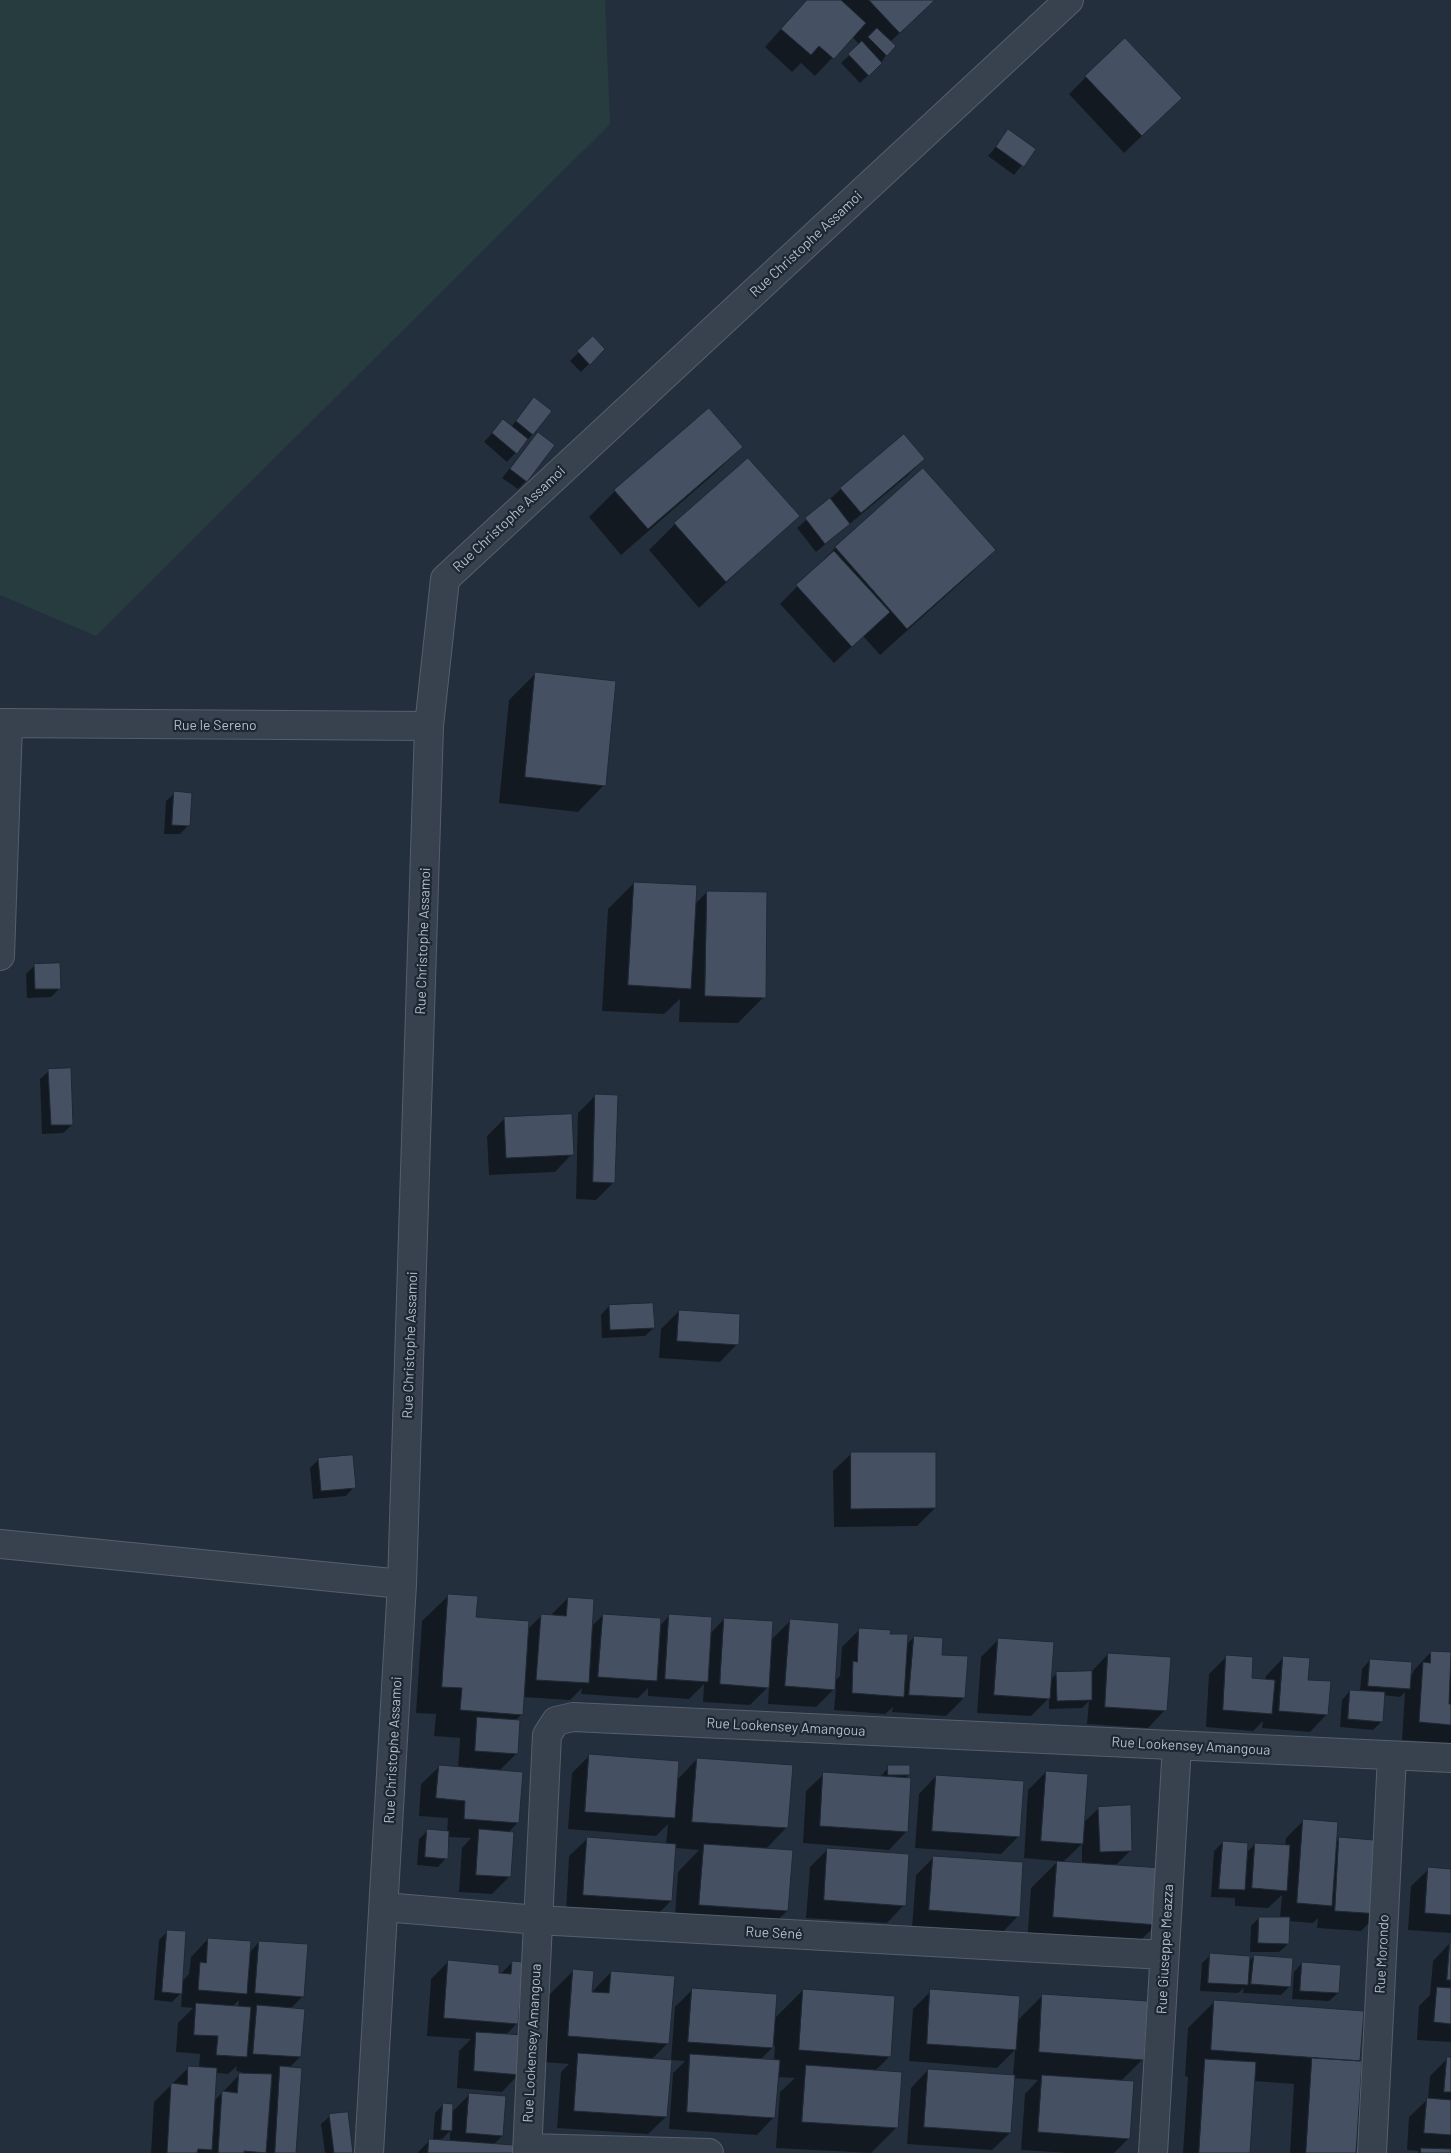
<!DOCTYPE html>
<meta charset="utf-8">
<style>
body{margin:0}
canvas{display:block;background:#242f3e}
</style>
<canvas width="1451" height="2153"></canvas>
<script>
const ctx = document.querySelector('canvas').getContext('2d');
ctx.lineJoin = 'round';
function fill(path, color) { ctx.fillStyle = color; ctx.fill(path, 'evenodd'); }
function trace(path, color, width, dash) { ctx.strokeStyle = color; ctx.lineWidth = width; ctx.lineCap = dash ? 'butt' : 'round'; ctx.setLineDash(dash || []); ctx.stroke(path); }
function label(font, color, halo, rows, align = 'center') {
  ctx.font = font + ' Barlow,sans-serif'; ctx.lineWidth = 4.5; ctx.setLineDash([]); ctx.textBaseline = 'middle'; ctx.strokeStyle = halo; ctx.fillStyle = color; for (const [text, x, y, turn = 0] of rows) {
    ctx.save(); ctx.translate(x, y); ctx.rotate((+turn || 0) * Math.PI / 180); ctx.textAlign = isNaN(turn) ? turn : align; if (halo) ctx.strokeText(text, 0, 0); ctx.fillText(text, 0, 0); ctx.restore();
  }
}
fill(new Path2D(`
 M0,0H605L610,124L96,636L0,595Z`), '#263c3f');
fill(new Path2D(`
 M807,0H935L890,42L886,55L881,63L860,83L841,63L860,45L852,37L815,76L801,63L792,72L765,47Z
 M1086,77L1163,116L1124,153L1069,94Z
 M1009,131L1034,150L1014,175L988,156Z
 M593,338L604,349L581,372L570,361Z
 M534,399L533,434L507,462L484,442L503,421L511,427Z
 M538,433L526,481L518,489L502,478Z
 M742,447L715,473L621,555L589,517L615,491Z
 M924,459L906,477L816,552L797,528L841,489Z
 M923,470L995,550L968,576L880,655L863,636L834,663L780,604L835,548Z
 M798,516L699,608L649,550L675,524Z
 M536,673L604,785L578,812L499,803L509,700Z
 M175,793L188,826L180,834H164L166,801Z
 M634,883L694,905L707,892L764,997L738,1023L679,1022L680,999L664,1014L602,1011L608,909Z
 M35,965L60,988L51,997L27,998L26,974Z
 M49,1071L72,1125L63,1133L42,1134L40,1079Z
 M596,1095L614,1182L596,1200L576,1199L578,1113Z
 M505,1118L572,1154L555,1172L489,1175L487,1136Z
 M609,1306L654,1328L645,1336L602,1338L601,1315Z
 M679,1311L737,1344L720,1362L659,1358L661,1329Z
 M851,1454L935,1508L917,1526L834,1527L833,1471Z
 M319,1459L354,1487L346,1496L313,1499L310,1468Z
 M449,1595L475,1618L528,1629L541,1616H550L568,1598L591,1627L603,1615L660,1626L669,1616L710,1634L724,1619L771,1640L790,1621L834,1682L840,1676L842,1647L860,1629L889,1635L906,1645L914,1637L940,1656L964,1698L946,1716L892,1712L893,1707L885,1714L834,1710L836,1687L816,1707L768,1704L769,1686L750,1705L703,1702L704,1684L689,1699L648,1696V1688L638,1698L581,1694L582,1688L570,1700L523,1697L522,1714L515,1721L517,1753L499,1771L518,1822L508,1833L510,1876L492,1894L459,1892L462,1848L471,1838L448,1837L446,1858L438,1867L417,1865L419,1839L428,1830L447,1832L448,1818L419,1816L421,1784L439,1767L458,1768L460,1738L434,1736L436,1714L416,1713L422,1621Z
 M999,1639L1050,1680L1057,1673H1090L1108,1654L1165,1710L1148,1728L1087,1724L1089,1701L1082,1708L1049,1709V1698L1031,1716L977,1713L981,1657Z
 M1431,1652L1451,1653V1743L1402,1740L1405,1692L1400,1697L1383,1695L1382,1721L1373,1730L1340,1727L1342,1700L1350,1691H1360L1362,1669L1370,1660L1410,1677L1413,1673L1414,1670Z
 M1227,1656L1251,1679L1265,1680L1266,1676L1283,1658L1307,1681L1327,1714L1310,1732L1262,1728L1263,1721L1253,1731L1206,1727L1209,1674Z
 M590,1755L677,1780L697,1759L786,1828L765,1850L791,1852L787,1911L761,1937L674,1931L678,1872L699,1850L675,1848L671,1901L653,1919L566,1912L569,1856L587,1839L666,1844L668,1824L656,1836L568,1829L572,1773Z
 M889,1767L909,1774L905,1779L906,1832L889,1850L803,1843L806,1791L824,1774L880,1777Z
 M1046,1772L1083,1823L1099,1808L1131,1850L1115,1866L1157,1924L1130,1951L1027,1943L1031,1888L1058,1861L1024,1858L1028,1790ZM1082,1844V1864L1063,1862Z
 M936,1776L1018,1837L1001,1854L915,1848L919,1794Z
 M1303,1821L1335,1843L1340,1839L1379,1913L1361,1931L1317,1928L1318,1918L1313,1923L1289,1921L1288,1944L1279,1952H1250L1251,1926L1259,1918H1280L1282,1895L1268,1908L1235,1906V1898L1211,1897L1214,1851L1223,1842L1246,1853L1255,1844L1285,1846L1286,1838Z
 M828,1849L904,1905L887,1923L806,1918L810,1867Z
 M934,1857L1018,1916L1001,1934L912,1928L916,1875Z
 M1429,1869L1451,1870V1933L1408,1930L1411,1886Z
 M167,1932L181,1983L189,1974L191,1957L208,1939L249,1953L259,1942L303,1996L290,2009L300,2057L289,2068L295,2153H151L154,2102L189,2067L199,2068L200,2054L176,2052L178,2023L193,2008L181,2007L182,1992L172,2002L154,2000L159,1940ZM239,2000L238,2008L232,2007ZM237,2066L236,2071L242,2072L214,2101L216,2073L228,2074Z
 M1450,1943L1451,2042L1417,2040L1419,2006L1430,1995L1433,1961Z
 M1211,1955L1248,1962L1254,1956L1289,1987L1281,1995L1243,1993L1244,1988L1238,1993L1200,1991L1202,1963Z
 M449,1961L500,1975L512,1962L517,2023L506,2035L519,2074L502,2092L457,2088L459,2051L471,2039L427,2036L431,1979Z
 M1302,1963L1338,1993L1329,2001L1292,1999L1294,1972Z
 M573,1971L591,1993L611,1972L668,2043L652,2059L666,2117L648,2134L557,2128L561,2072L569,2064L542,2062L547,1997Z
 M693,1989L774,2019L803,1990L890,2056L875,2071L900,2073L896,2128L871,2153L776,2148L780,2092L795,2078L777,2077L774,2117L757,2135L669,2129L673,2073L685,2061L671,2060L675,2007ZM775,2045L774,2061L760,2060Z
 M931,1991L1017,2021L1043,1995L1143,2059L1120,2082L1129,2138L1114,2153H1068L1021,2150L1025,2094L1038,2080L1013,2078L1010,2133L992,2150L907,2144L911,2088L928,2070L1013,2076L1015,2050L997,2068L909,2061L913,2009Z
 M1215,2001L1362,2012L1354,2153H1290L1294,2084L1253,2081L1248,2153H1183L1188,2077L1185,2076L1188,2028Z
 M1451,2055V2153H1418L1419,2151L1407,2150L1409,2117L1428,2099L1430,2076Z
 M469,2095L502,2136L493,2145L512,2153H417L430,2140H433L435,2113L443,2105L452,2112ZM450,2131V2142L440,2141Z
 M330,2116L352,2153H325L321,2124Z`), '#0007');
const building = new Path2D(`
 M807,0H841L866,23L834,59L819,46L811,55L781,29Z
 M869,0H935L900,33Z
 M877,28L896,46L887,56L868,37Z
 M1125,38L1182,98L1142,136L1085,76Z
 M862,41L882,63L869,76L848,54Z
 M1008,129L1036,149L1024,167L996,147Z
 M593,336L605,349L590,365L577,351Z
 M534,397L552,411L533,435L516,421Z
 M709,408L743,447L648,529L614,490Z
 M503,419L528,439L517,454L492,433Z
 M538,432L555,445L527,482L510,469Z
 M904,434L925,459L861,513L840,488Z
 M748,458L800,516L726,582L674,523Z
 M923,468L996,550L907,629L835,547Z
 M830,498L850,524L825,544L805,518Z
 M834,551L890,612L852,647L796,585Z
 M535,672L616,681L606,786L525,777Z
 M174,791L192,793L190,826L172,825Z
 M634,882L697,885L691,989L628,985Z
 M707,891L767,892L766,998L705,996Z
 M60,963L61,989H35L34,964Z
 M71,1068L73,1125H51L48,1069Z
 M595,1094L618,1095L615,1183L593,1182Z
 M572,1114L574,1155L506,1158L504,1117Z
 M653,1303L655,1328L610,1330L609,1305Z
 M679,1310L740,1314L739,1345L677,1341Z
 M851,1452H936V1508L851,1509Z
 M353,1455L356,1488L321,1491L318,1458Z
 M448,1594L478,1596L476,1617L529,1621L523,1715L460,1710L462,1688L442,1687Z
 M568,1597L594,1599L589,1683L536,1680L541,1614L566,1616Z
 M603,1614L661,1618L657,1681L598,1677Z
 M669,1614L712,1617L708,1682L665,1679Z
 M724,1618L773,1621L769,1688L720,1684Z
 M790,1619L839,1623L835,1690L785,1686Z
 M859,1628L891,1630L890,1634H908L904,1697L852,1693L853,1661L857,1662Z
 M914,1636L943,1638L942,1655L968,1656L965,1698L909,1695Z
 M998,1638L1054,1642L1050,1699L994,1695Z
 M1431,1651L1451,1652L1449,1704H1451V1725L1419,1722L1423,1662L1430,1663Z
 M1108,1653L1171,1657L1167,1711L1105,1707Z
 M1226,1655L1253,1657L1252,1678L1275,1680L1272,1714L1223,1710Z
 M1283,1656L1310,1658L1308,1680L1331,1681L1328,1715L1279,1711Z
 M1370,1659L1412,1662L1410,1689L1368,1686Z
 M1092,1671V1700L1057,1701L1056,1672Z
 M1350,1690L1385,1692L1383,1722L1348,1719Z
 M477,1717L520,1720L518,1754L475,1751Z
 M589,1754L679,1761L675,1818L585,1812Z
 M697,1758L793,1765L788,1828L692,1822Z
 M439,1765L523,1772L519,1823L464,1819L465,1801L436,1798Z
 M888,1765H910V1775H888Z
 M1046,1771L1088,1774L1083,1844L1041,1841Z
 M823,1772L911,1778L908,1832L820,1826Z
 M936,1775L1024,1781L1020,1837L932,1831Z
 M1131,1805L1132,1851L1100,1852L1098,1807Z
 M1303,1819L1338,1822L1332,1906L1297,1903Z
 M427,1829L449,1831L448,1859L425,1857Z
 M479,1829L514,1832L511,1877L476,1875Z
 M587,1837L676,1844L672,1901L583,1895Z
 M1339,1837L1385,1841L1380,1914L1335,1911Z
 M1223,1841L1248,1843L1245,1890L1219,1889Z
 M1255,1843L1290,1845L1287,1891L1252,1888Z
 M704,1844L793,1850L788,1911L699,1905Z
 M827,1848L909,1854L906,1906L824,1900Z
 M933,1856L1023,1862L1020,1917L929,1910Z
 M1057,1861L1162,1868L1158,1925L1053,1917Z
 M1428,1867L1451,1869V1915L1425,1913Z
 M1259,1917H1290L1289,1944L1258,1943Z
 M167,1930L186,1931L182,1994L162,1992Z
 M208,1938L251,1941L247,1994L198,1990L200,1962L206,1963Z
 M259,1941L308,1944L304,1997L255,1993Z
 M1450,1942H1451V1980H1447Z
 M1210,1953L1250,1956L1248,1985L1208,1983Z
 M1254,1955L1293,1958L1291,1987L1251,1984Z
 M448,1960L499,1965V1973L511,1974L512,1961L523,1962L518,2024L444,2018Z
 M1302,1962L1341,1965L1339,1993L1300,1991Z
 M573,1969L594,1971L592,1992L609,1993L611,1971L675,1976L669,2044L568,2036Z
 M1437,1987L1451,1988V2024L1434,2022Z
 M692,1988L777,1994L773,2048L688,2042Z
 M803,1989L895,1996L891,2057L799,2050Z
 M930,1989L1020,1996L1016,2050L927,2044Z
 M1042,1994L1148,2001L1144,2060L1039,2052Z
 M1214,2000L1364,2011L1360,2061L1211,2050Z
 M196,2003L251,2007L247,2057L216,2055L218,2036L194,2035Z
 M257,2005L305,2009L301,2057L253,2054Z
 M476,2032L523,2035L521,2075L474,2071Z
 M578,2053L672,2060L667,2117L574,2111Z
 M690,2054L780,2060L775,2118L687,2112Z
 M1447,2057H1451V2092H1444Z
 M1312,2058L1362,2061L1356,2153H1306Z
 M1205,2059L1256,2062L1250,2153H1199Z
 M806,2065L902,2072L898,2128L802,2122Z
 M188,2066L217,2068L212,2150L198,2149L197,2153H167L171,2083L187,2085Z
 M280,2066L302,2068L296,2153H275Z
 M928,2069L1015,2075L1011,2133L924,2127Z
 M239,2073L272,2074L266,2153L244,2151V2153H218L222,2091L237,2093Z
 M1042,2075L1134,2081L1130,2139L1038,2132Z
 M469,2093L506,2096L503,2136L466,2133Z
 M1427,2098L1451,2100V2135L1424,2133Z
 M443,2103L453,2104L452,2131L441,2130Z
 M348,2112L353,2153H334L329,2114Z
 M429,2139L514,2145V2153H428Z
 M1421,2148L1451,2149V2153H1421Z`);
fill(building, '#455162');
trace(building, '#1f2835', 1);
const minor = new Path2D(`
 M0,723L429,726
 M0,956L8,723
 M0,1544L402,1584
 M384,1907L538,1920L1164,1955
 M527,2148L709,2153
 M369,2153L402,1584L429,726L445,579L1069,0
 M527,2153L547,1735L556,1721L573,1717L1451,1758
 M1153,2153L1177,1745
 M1372,2153L1392,1756`);
trace(minor, '#565f6c', 30);
trace(minor, '#38414e', 28);
label('14px', '#b4bcc9', '#1d2633', [
 ["Rue Christophe Assamoi",806,244,-43],
 ["Rue Christophe Assamoi",509,519,-43],
 ["Rue le Sereno",215,725],
 ["Rue Christophe Assamoi",423,941,-88],
 ["Rue Christophe Assamoi",410,1345,-88],
 ["Rue Lookensey Amangoua",786,1727,3],
 ["Rue Lookensey Amangoua",1191,1746,3],
 ["Rue Christophe Assamoi",393,1750,-87],
 ["Rue Séné",774,1933,3],
 ["Rue Giuseppe Meazza",1165,1949,-87],
 ["Rue Morondo",1382,1954,-87],
 ["Rue Lookensey Amangoua",532,2043,-87]
]);
</script>
